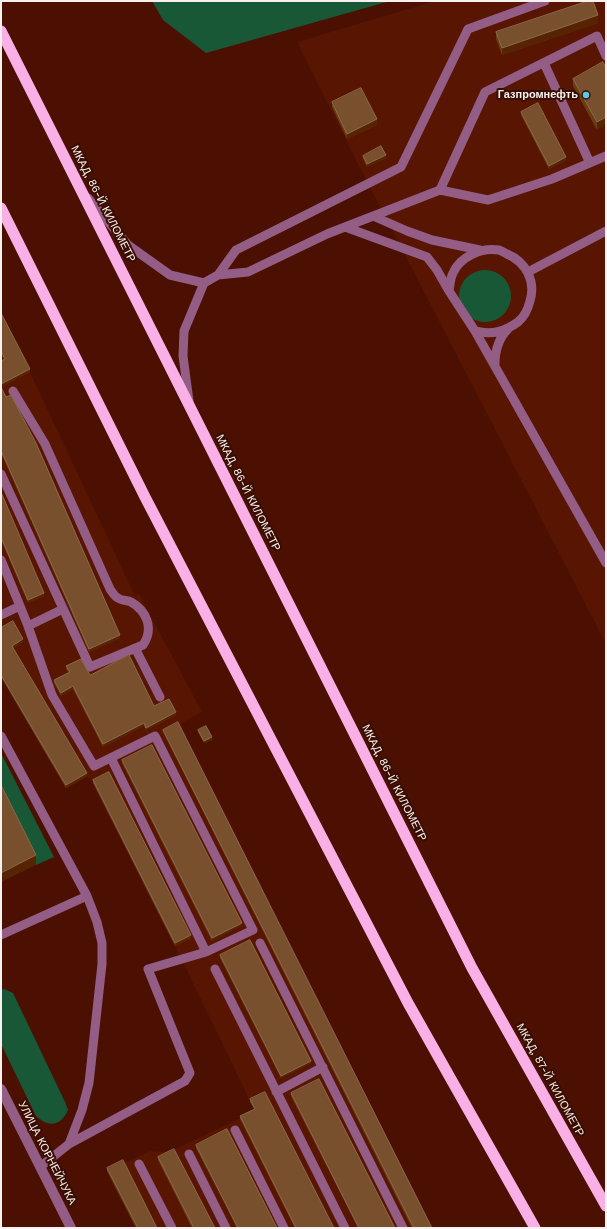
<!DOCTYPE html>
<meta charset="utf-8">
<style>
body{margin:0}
#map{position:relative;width:607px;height:1229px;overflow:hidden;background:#4b1001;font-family:"Work Sans",sans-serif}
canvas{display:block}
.frame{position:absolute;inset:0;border:2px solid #f9f1ef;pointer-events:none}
</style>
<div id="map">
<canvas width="607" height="1229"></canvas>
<div class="frame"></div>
</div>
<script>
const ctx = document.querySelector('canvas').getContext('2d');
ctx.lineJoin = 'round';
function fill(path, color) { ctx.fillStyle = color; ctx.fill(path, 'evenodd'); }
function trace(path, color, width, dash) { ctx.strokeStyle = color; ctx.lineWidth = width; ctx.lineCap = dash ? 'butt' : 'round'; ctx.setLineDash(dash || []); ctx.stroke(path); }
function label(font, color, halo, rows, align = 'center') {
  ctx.font = font + ' "Work Sans",sans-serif'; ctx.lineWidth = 4; ctx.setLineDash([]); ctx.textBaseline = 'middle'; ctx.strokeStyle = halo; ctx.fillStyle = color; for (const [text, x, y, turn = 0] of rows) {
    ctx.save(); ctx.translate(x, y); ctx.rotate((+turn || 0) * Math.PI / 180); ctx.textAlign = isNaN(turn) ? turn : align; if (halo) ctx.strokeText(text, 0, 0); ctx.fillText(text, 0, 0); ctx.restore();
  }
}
fill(new Path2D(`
 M435,1H606V644L359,166L297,42Z
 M1,315L30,372L135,596L139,594L202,712L178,725L432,1228H136L107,1171L150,1151L169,1152L255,1111L175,946L93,783L87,776L66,788L1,677Z`), '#581502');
fill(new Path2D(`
 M152,1H390L206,53L163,20Z
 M459 296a26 26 0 1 1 52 0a26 26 0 1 1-52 0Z
 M1,753L54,857L36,865L1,795Z
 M4,989L13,993L65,1102L68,1110C61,1126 49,1128 36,1116L1,1044V990Z`), '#185837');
trace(new Path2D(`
 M544,63L590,163
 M440,190L485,92L597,36L606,56
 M88,198L128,245L170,275L204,283
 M373,216L407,231L432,240L480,250
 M345,227L427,257L437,270L449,291L475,331L606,563
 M528,272L606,231
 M218,275L236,250L401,167L468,29L545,1
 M449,291C450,286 450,279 453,273C460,257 481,247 499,250C502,251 505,253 507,254C526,262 536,281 530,301C528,309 524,317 518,322C504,332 492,335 475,331
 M495,364C495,350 498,339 508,329
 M189,401L183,356L184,331L204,283L218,275L248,272L327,234L440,190L488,200L552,179L606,156
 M1,474L90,667L143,645C154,629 147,611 131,602C127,600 122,601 118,598C115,597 112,592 110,589L45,444L13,391
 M1,560L20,606
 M1,615L20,606L28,626L63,609
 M28,626L52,695L94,766L155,736L253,930L206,952L148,969L190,1073L185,1081L69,1144L40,1167
 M135,648L160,697
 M1,736L87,896L97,922L102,943V964L89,1083L82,1110L69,1144
 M111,758L206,952
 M1,935L87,896
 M260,943L403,1228
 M215,969L345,1228
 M276,1092L323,1067
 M235,1130L284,1228
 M189,1154L226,1228
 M139,1164L172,1228`), '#935d86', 9);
trace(new Path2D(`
 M1,1089L71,1228`), '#935d86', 10);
trace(new Path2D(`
 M1,31L472,968L606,1206
 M1,208L145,497L408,1003L535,1228`), '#f8b0e6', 11);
fill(new Path2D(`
 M598,23L502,55L496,39V32Z
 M606,68L597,130L573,86V79Z
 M332,102L377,125L347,139L332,107Z
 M521,112L566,160L549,169L521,115Z
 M363,156L386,158L367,167L363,158Z
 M1,313L30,372L1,387V361L4,359L1,354Z
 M1,388L120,638L89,652L5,462L1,453Z
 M1,492L44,596L28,603L1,540Z
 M1,628L23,642L13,648L87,776L66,788L1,677Z
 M66,666L90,675L154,706L176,715L146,730L144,726L103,747L73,689L61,696L54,683V680L69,673L66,669Z
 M163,730L432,1228H412L163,732Z
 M198,730L212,740L204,743L198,732Z
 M122,760L242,925L212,941L122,763Z
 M93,780L191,938L175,946L93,783Z
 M220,955L311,1063L281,1078L220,958Z
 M291,1093L395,1228H358L291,1096Z
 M250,1099L334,1228H295L240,1119V1116L254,1109L250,1102Z
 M196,1145L277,1228H237L196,1148Z
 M158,1157L215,1228H192L158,1160Z
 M107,1168L157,1228H136L107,1171Z`), '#683d15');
fill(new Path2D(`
 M598,15V23L502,55V48Z
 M606,117V125L597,130V122Z
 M377,119V125L347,139V134Z
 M386,155V158L367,167V164Z
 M566,157V160L549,169V166Z
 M30,369V372L1,387V384Z
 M44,593V596L28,603V600Z
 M120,635V638L89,652V649Z
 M23,639V642L12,648V646Z
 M73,686V689L61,696V693Z
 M176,712V715L146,730V728Z
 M144,723V726L103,747V744Z
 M212,737V740L204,743V741Z
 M87,773V776L66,788V785Z
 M36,855V865L1,882V873Z
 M242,923V925L212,941V938Z
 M191,935V938L175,946V943Z
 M311,1061V1063L281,1078V1076Z`), '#562303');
const building = new Path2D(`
 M588,1H593L598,15L502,48L496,32Z
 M603,62L606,68V117L597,122L573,79Z
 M361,88L377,119L347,134L332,102Z
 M538,103L566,157L549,166L521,112Z
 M381,146L386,155L367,164L363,156Z
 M1,313L30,369L1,384V361L5,359L1,351Z
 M1,387L6,397L11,395L36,443L120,635L89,649L5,459L1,451Z
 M1,492L44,593L28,600L1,537Z
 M13,621L23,639L12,646L87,773L66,785L1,675V628Z
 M129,655L154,706L169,699L176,712L146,728L144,723L103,744L73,686L61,693L54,680L70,672L66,666L81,659L90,675Z
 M178,722L432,1228H414L163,730Z
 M206,726L212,737L204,741L198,730Z
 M152,745L242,923L212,938L122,760Z
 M109,772L191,935L175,943L93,780Z
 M1,785L36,855L1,873Z
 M250,940L311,1061L281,1076L220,955Z
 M319,1079L395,1228H359L291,1093Z
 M265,1092L334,1228H296L240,1116L255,1109L250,1099Z
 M227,1129L277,1228H238L196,1145Z
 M174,1149L215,1228H194L158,1157Z
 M123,1160L157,1228H138L107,1168Z`);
fill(building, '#78502d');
trace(building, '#8c694b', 1);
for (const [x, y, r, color] of [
 [586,95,4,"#58c8e4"]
]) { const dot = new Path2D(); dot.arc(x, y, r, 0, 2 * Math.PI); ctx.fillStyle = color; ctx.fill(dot); trace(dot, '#390d02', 1.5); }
label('bold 11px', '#f9f1ef', '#390d02', [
 ["Газпромнефть",578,95]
], 'right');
label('11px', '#f9f1ef', '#390d02', [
 ["МКАД, 86-Й КИЛОМЕТР",103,204,63],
 ["МКАД, 86-Й КИЛОМЕТР",248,493,63],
 ["МКАД, 86-Й КИЛОМЕТР",394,783,63],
 ["МКАД, 87-Й КИЛОМЕТР",550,1080,61],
 ["УЛИЦА КОРНЕЙЧУКА",47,1153,63]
]);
</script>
